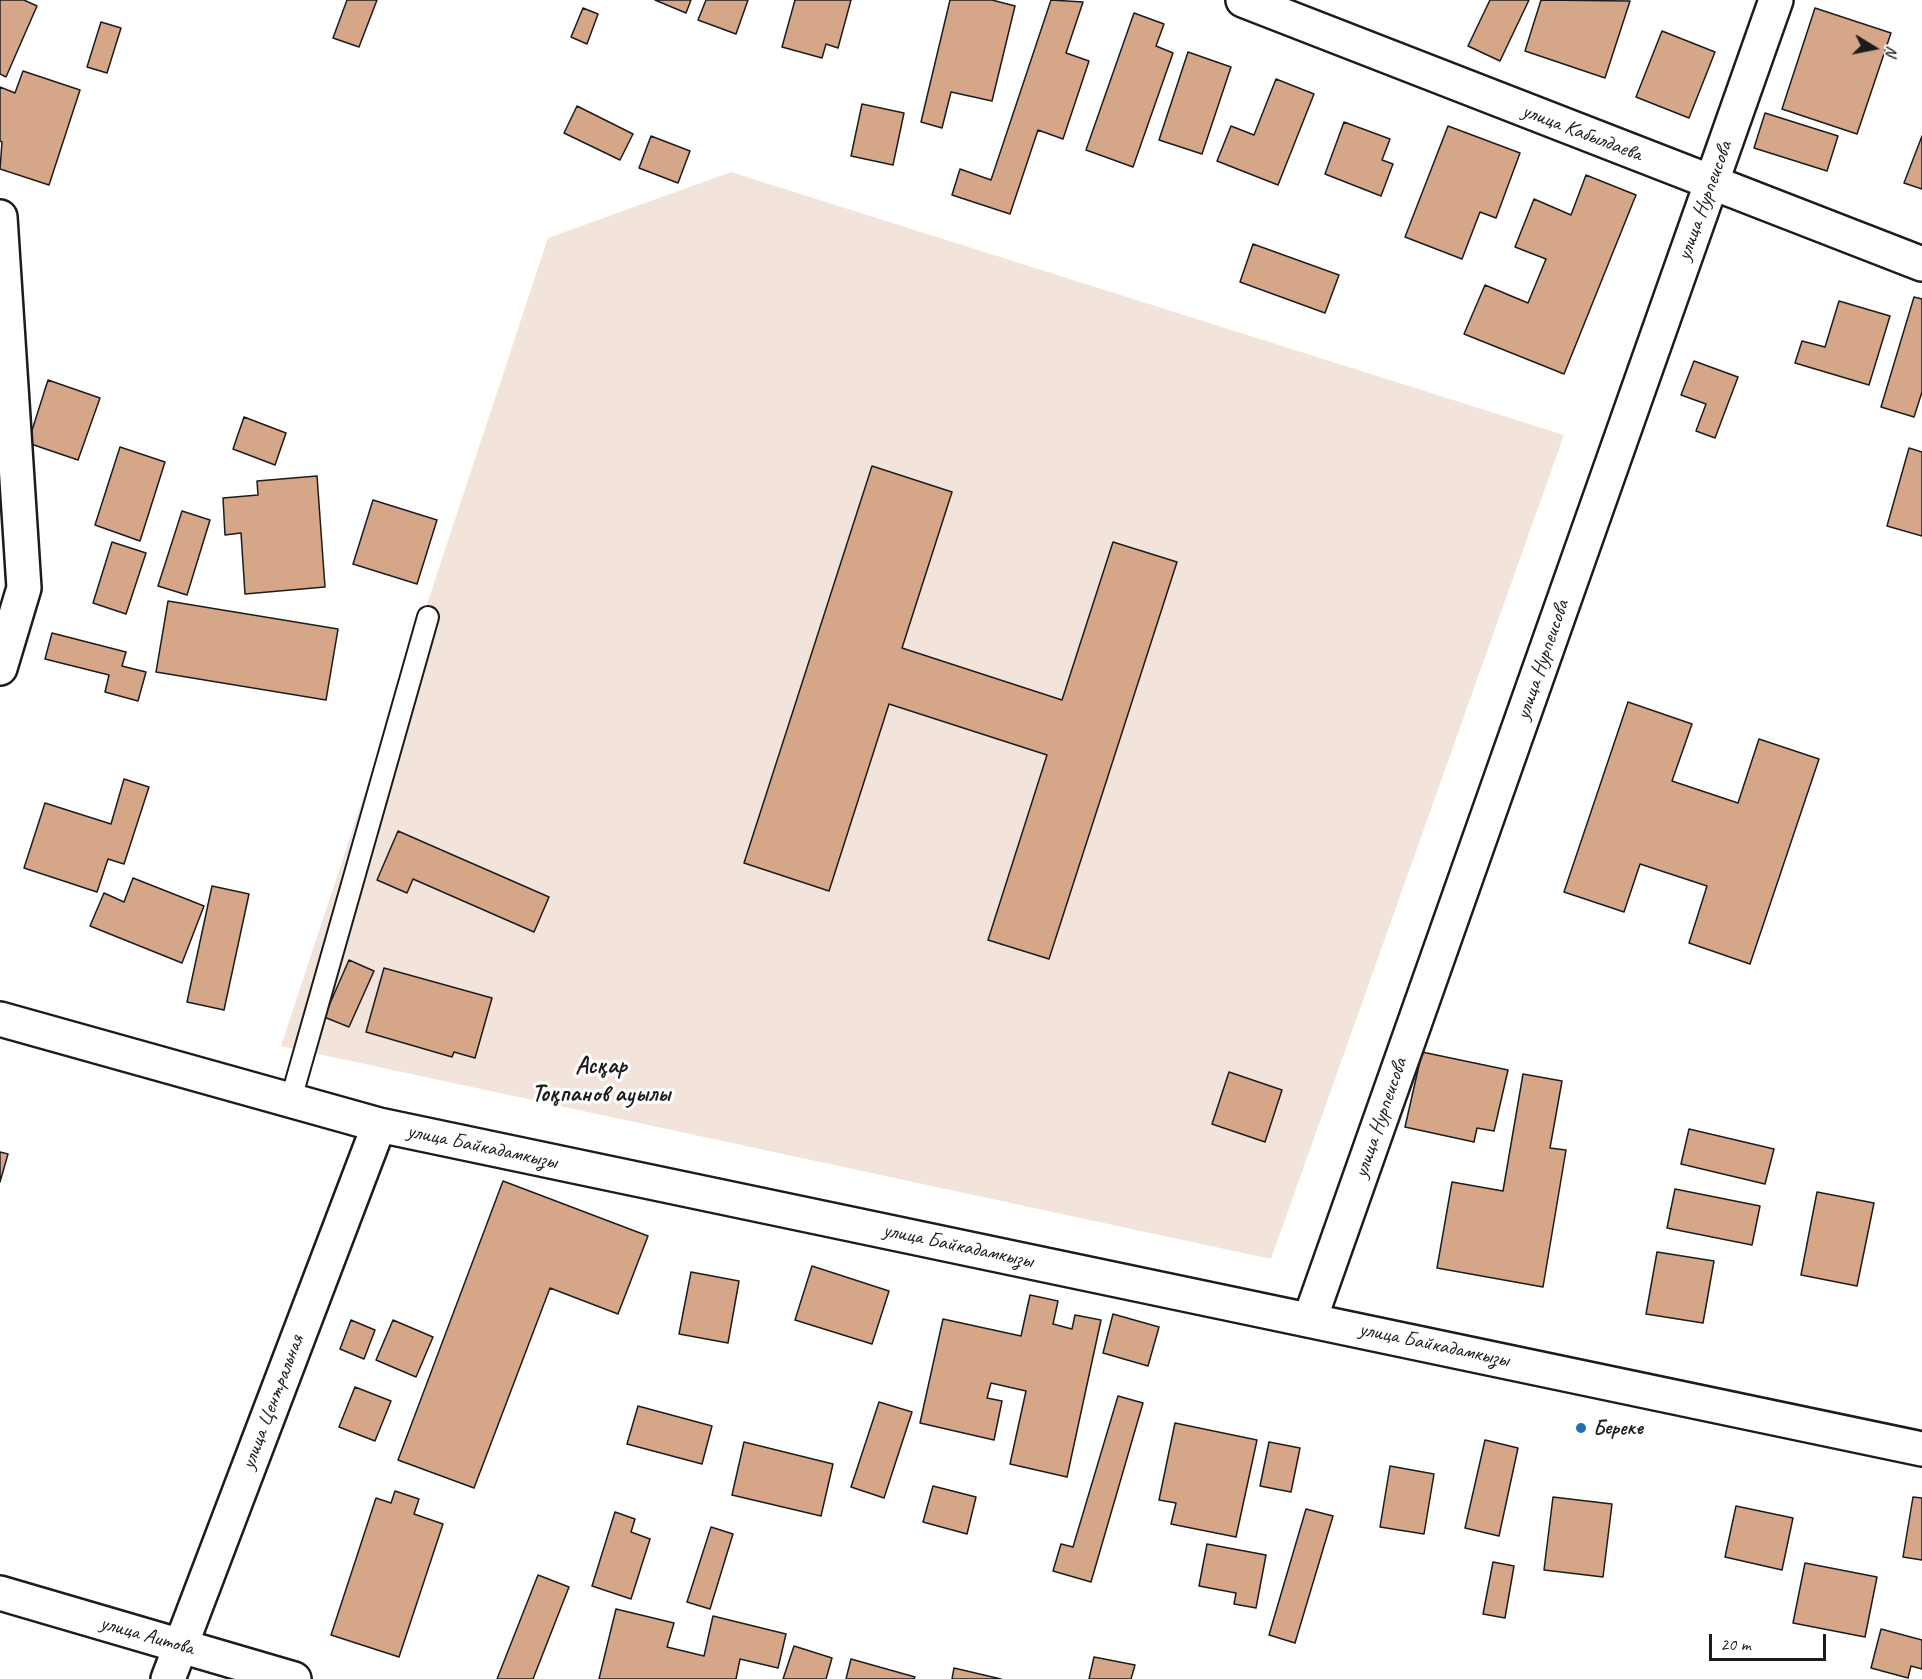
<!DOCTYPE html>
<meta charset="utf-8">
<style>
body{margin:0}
#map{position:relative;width:1922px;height:1679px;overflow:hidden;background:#fff;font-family:Caveat,sans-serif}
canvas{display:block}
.north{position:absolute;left:1844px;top:18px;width:60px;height:60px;-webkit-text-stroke:4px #fff;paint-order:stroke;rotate:100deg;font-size:16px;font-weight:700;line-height:24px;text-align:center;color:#1c1c1c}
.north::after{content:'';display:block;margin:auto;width:21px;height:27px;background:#1c1c1c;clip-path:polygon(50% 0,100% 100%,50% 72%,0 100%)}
.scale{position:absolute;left:1709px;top:1634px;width:117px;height:27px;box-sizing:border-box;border:3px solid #1c1c1c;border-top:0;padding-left:8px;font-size:18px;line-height:21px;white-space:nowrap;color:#1c1c1c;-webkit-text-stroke:4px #fff;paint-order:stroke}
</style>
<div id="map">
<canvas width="1922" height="1679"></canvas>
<div class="north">N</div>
<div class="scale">20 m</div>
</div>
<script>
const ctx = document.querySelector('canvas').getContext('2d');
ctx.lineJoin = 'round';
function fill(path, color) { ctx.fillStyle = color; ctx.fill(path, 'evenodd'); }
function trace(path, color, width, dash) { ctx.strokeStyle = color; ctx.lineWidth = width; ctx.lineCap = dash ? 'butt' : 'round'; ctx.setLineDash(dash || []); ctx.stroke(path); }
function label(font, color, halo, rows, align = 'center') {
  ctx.font = font + ' Caveat,sans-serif'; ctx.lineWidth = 6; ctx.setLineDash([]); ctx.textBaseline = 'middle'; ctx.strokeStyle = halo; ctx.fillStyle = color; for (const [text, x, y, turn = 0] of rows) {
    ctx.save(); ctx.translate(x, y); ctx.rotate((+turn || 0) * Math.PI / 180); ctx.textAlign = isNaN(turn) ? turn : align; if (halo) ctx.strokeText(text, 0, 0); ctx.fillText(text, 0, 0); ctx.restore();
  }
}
fill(new Path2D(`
 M731,172L1564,435L1271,1259L281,1046L548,238Z`), '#f3e4db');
const building = new Path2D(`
 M0,0H24L37,6L6,77L0,74Z
 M347,0H377L359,47L333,38Z
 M655,0H691L686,13Z
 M706,0H748L736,34L698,20Z
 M795,0H851L838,48L826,44L822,58L782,47Z
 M950,0H992L1015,6L992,101L951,92L942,128L921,122Z
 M1051,0L1083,2L1066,53L1089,61L1063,139L1038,130L1010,214L952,195L960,169L991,180Z
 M1490,0H1529L1500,61L1468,46Z
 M1541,0L1630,1L1605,78L1525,51Z
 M583,8L598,14L587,44L571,37Z
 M1815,8L1891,33L1857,134L1782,109Z
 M1134,13L1164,24L1156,46L1173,53L1133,167L1086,150Z
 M101,22L121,28L107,73L87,67Z
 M1662,31L1715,52L1689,118L1636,97Z
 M1188,52L1231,67L1202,154L1159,140Z
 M23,71L80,90L49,185L0,169L2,142L0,141V87L15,93Z
 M1276,79L1314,94L1278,185L1217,161L1231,126L1254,135Z
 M862,104L904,113L893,165L851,156Z
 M577,106L633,134L620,160L564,133Z
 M1765,113L1838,136L1827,171L1754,148Z
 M1344,122L1390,139L1382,160L1393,164L1381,196L1325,174Z
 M1448,126L1520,153L1496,218L1480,212L1462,259L1405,237Z
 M651,136L690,151L678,183L639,168Z
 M1922,136V189L1904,183Z
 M1586,175L1636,195L1564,374L1464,334L1485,285L1528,303L1546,259L1515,247L1534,199L1571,215Z
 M1253,244L1339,275L1325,313L1240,282Z
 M1914,297L1922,299V392L1914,417L1881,407Z
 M1839,301L1890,316L1869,385L1795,363L1802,341L1825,347Z
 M1694,361L1738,377L1715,438L1696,431L1706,404L1681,395Z
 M48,380L100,398L78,460L28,443Z
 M244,417L286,433L275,465L233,449Z
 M120,447L165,462L140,541L95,525Z
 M1909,448L1922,452V536L1887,526Z
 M872,466L952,492L902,648L1062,700L1113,542L1177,562L1049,959L988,940L1047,755L889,704L829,891L744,863Z
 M317,476L325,587L245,594L241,533L225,535L223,498L258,495L257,481Z
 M373,500L437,520L417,584L353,564Z
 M182,511L210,520L187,595L158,586Z
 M112,542L146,553L126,614L93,603Z
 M168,601L338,629L326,700L156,672Z
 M52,633L126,652L122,666L146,672L138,701L105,692L109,675L45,659Z
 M1628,702L1692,724L1672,781L1738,803L1759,739L1819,759L1750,964L1689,943L1707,886L1640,864L1624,912L1564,892Z
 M124,779L149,787L124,864L108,859L97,892L24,868L45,803L111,824Z
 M398,831L549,897L534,932L413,879L407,893L377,880Z
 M133,878L204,906L182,963L90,926L104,893L124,902Z
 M212,886L249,894L224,1010L187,1002Z
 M349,960L374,971L349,1027L324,1017Z
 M384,968L492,998L475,1058L454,1052L452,1057L366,1032Z
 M1422,1052L1508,1070L1494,1131L1477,1128L1474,1142L1405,1127Z
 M1229,1072L1282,1090L1265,1142L1212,1124Z
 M1523,1074L1562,1081L1550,1148L1566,1150L1543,1287L1437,1268L1452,1182L1503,1191Z
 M1689,1129L1774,1149L1765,1184L1681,1164Z
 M0,1152L8,1154L0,1182Z
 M503,1181L648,1236L618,1314L550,1288L474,1488L398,1460Z
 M1675,1189L1760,1206L1752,1245L1667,1228Z
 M1817,1192L1874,1203L1857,1286L1801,1275Z
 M1657,1252L1714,1261L1703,1323L1646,1314Z
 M812,1266L889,1291L872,1344L795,1320Z
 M691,1272L739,1281L728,1343L679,1334Z
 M1030,1295L1058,1301L1053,1324L1072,1329L1075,1315L1101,1320L1067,1477L1010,1464L1026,1391L991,1383L987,1398L1002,1401L994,1440L920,1423L943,1319L1021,1336Z
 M1113,1314L1159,1327L1148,1366L1103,1353Z
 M351,1320L375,1330L364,1359L340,1349Z
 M393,1320L433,1337L416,1377L376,1360Z
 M355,1387L391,1401L375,1441L339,1427Z
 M1118,1396L1143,1403L1091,1582L1053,1571L1061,1544L1073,1547Z
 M879,1402L912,1412L884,1498L851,1487Z
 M638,1406L712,1426L702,1464L627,1444Z
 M1175,1423L1257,1440L1236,1537L1171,1524L1176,1503L1159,1500Z
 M1485,1440L1518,1448L1499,1536L1465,1528Z
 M744,1442L833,1464L821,1516L732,1495Z
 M1269,1442L1300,1448L1291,1492L1260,1486Z
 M1390,1466L1434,1474L1424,1534L1380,1527Z
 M933,1486L976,1497L967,1534L923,1522Z
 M395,1491L419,1499L414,1514L443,1524L399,1657L331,1635L376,1498L391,1503Z
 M1553,1497L1612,1504L1603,1577L1544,1570Z
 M1913,1497L1922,1498V1560L1903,1557Z
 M1736,1506L1793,1518L1782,1570L1725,1557Z
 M1306,1509L1333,1516L1295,1643L1269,1635Z
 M615,1512L635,1519L631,1532L650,1539L631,1599L592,1586Z
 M711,1527L733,1534L710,1609L687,1602Z
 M1207,1544L1266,1555L1256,1608L1234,1604L1236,1593L1199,1586Z
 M1493,1562L1514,1566L1505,1618L1483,1614Z
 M1805,1563L1877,1577L1865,1637L1793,1623Z
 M538,1575L569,1587L533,1679H497Z
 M616,1609L674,1623L667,1647L704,1656L713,1616L786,1634L778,1668L740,1659L736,1679H599Z
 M1881,1629L1922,1640V1669L1911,1666L1908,1678L1871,1668Z
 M794,1646L832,1658L826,1679H783Z
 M1094,1657L1135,1665L1131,1679H1089Z
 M851,1659L915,1677L914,1679H846Z
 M954,1668L1001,1679H952Z`);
fill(building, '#d6a688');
trace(building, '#1c1c1c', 1.5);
const service = new Path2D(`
 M291,1099L428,617`);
const minor = new Path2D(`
 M1243,0L1922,264
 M0,217L24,588L0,668
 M0,1019L379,1125L1922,1449
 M1310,1319L1776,0
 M0,1593L294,1679
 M168,1679L379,1125`);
trace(service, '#1c1c1c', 24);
trace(minor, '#1c1c1c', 38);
trace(service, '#fff', 20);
trace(minor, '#fff', 33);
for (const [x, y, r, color] of [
 [1581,1428,6,"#1f6fb2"]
]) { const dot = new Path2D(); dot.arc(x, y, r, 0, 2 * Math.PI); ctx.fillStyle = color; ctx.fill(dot); trace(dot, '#fff', 2); }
label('21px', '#1c1c1c', '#fff', [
 ["улица Кабылдаева",1582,133,21],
 ["улица Нурпеисова",1705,201,-70],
 ["улица Нурпеисова",1543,660,-71],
 ["улица Нурпеисова",1381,1118,-71],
 ["улица Байкадамкызы",482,1147,12],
 ["улица Байкадамкызы",958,1246,12],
 ["улица Байкадамкызы",1434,1345,12],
 ["улица Центральная",273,1402,-69],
 ["улица Аитова",147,1636,16]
]);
label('bold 21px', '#1c1c1c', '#fff', [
 ["Береке",1593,1428]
], 'left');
label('bold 24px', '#1c1c1c', '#fff', [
 ["Асқар",601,1067],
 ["Тоқпанов ауылы",601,1095]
]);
</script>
